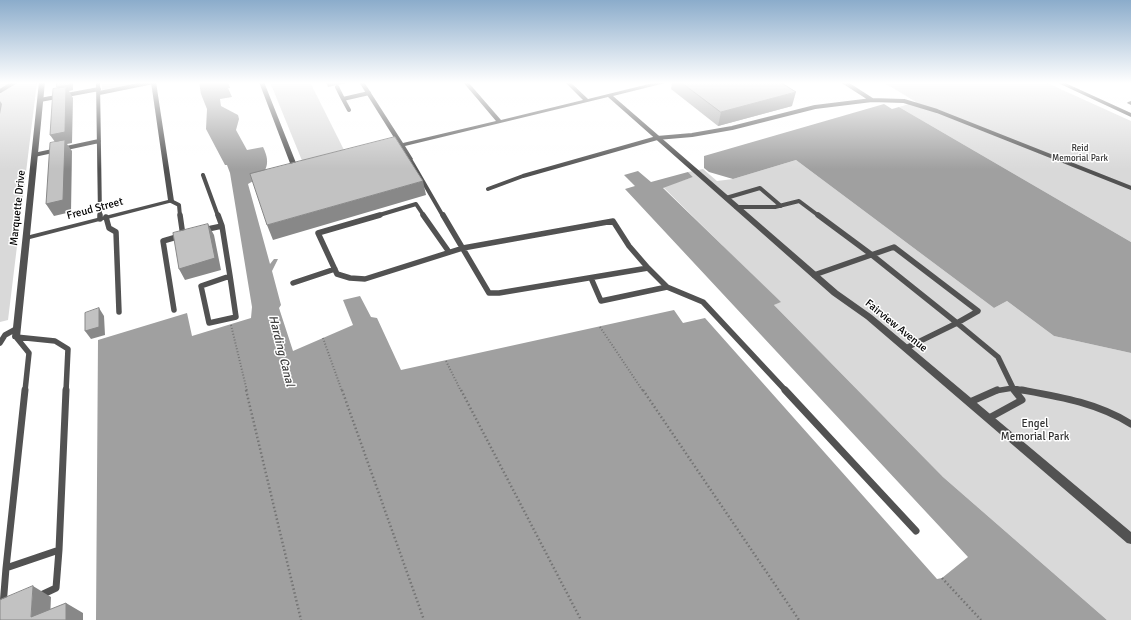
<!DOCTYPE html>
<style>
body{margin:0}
canvas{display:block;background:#fff}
</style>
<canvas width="1131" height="620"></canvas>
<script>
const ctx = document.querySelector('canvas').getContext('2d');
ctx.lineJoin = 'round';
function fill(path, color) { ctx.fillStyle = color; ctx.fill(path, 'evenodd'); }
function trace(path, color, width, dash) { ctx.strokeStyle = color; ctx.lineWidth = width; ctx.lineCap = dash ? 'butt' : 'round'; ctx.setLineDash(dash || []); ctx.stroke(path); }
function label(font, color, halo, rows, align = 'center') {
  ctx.font = font + ' Signika,sans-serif'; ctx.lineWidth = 3; ctx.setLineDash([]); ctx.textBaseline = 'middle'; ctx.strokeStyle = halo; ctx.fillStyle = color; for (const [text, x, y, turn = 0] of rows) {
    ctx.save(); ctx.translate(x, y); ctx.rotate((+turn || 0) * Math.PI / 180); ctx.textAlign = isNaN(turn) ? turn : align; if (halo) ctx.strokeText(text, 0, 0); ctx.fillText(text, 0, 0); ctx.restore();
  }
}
fill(new Path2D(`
 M0,82H37L8,320L0,322Z
 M102,82H142L102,90Z
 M270,82H310L345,152L303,163Z
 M883,82H1045L1131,121V242L899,107L916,102Z
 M796,160L994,308L1007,301L1054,336L1131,353V620H1107L943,477L774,305L780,302L663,187L693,177L688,172L703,169L717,181L733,179Z`), '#d9d9d9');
fill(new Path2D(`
 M199,82H228L230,88H228L232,97L220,99L221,106L238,115L239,119L236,130L247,150L263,147C272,165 266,175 248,184L270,264L274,259H278L272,271L281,305L279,308L293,351L353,325L343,300L360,296L371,317L377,318L401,370L674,310L683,323L705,318L937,579L942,578L968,557L625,189L635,186L624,175L638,171L651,182L688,172L693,177L663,188L781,302L774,305L943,477L1107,620H96L98,340L187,313L192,336L251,318L252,307L230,173L227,165H225L206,129L207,109L201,94Z
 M884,104L892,109L899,107L1131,242V353L1054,336L1007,301L994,308L796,160L733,179L709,172L704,168V156Z`), '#a0a0a0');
trace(new Path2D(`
 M231,325L247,391
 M600,327L643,391
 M323,338L342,391
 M446,361L461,391`), '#747474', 2, [1, 2]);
trace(new Path2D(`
 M246,390L301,620
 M342,390L424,620
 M461,390L581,620
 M643,390L799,620
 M942,578L981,620`), '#747474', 2.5, [1.5, 2.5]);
trace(new Path2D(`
 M98,82L100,216
 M844,82L872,100
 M337,87L343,99L369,93
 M0,91L15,82
 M99,93L153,82
 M343,99L349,110
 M40,100L99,89
 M34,155L99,141
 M410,159L443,216
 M203,175L218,216
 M488,189L523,176L657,138L692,135L732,128L815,107L872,100L904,101L937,111L1131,188
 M726,198L760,188L781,206
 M171,201L179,205L180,216
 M736,207H775L799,201L819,216
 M376,216L416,204L424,216`), '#525252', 4);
trace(new Path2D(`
 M100,215V219
 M180,215L183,236
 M218,215L222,226
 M380,215L318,233L337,274L350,278L365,279L463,248L613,221L629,246L648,268
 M423,215L449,252
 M443,215L489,293H499L648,268L667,287L703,302L786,391
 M818,215L872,255L957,323L906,348
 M106,217L109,228L116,232L119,312
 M203,230L222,226L230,276
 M814,275L894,247L978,311L957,323L998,357L1013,388L1028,391
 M230,276L236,317L209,323L201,286Z
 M591,278L601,301L667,287
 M293,283L335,269
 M174,310L163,241L180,236
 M0,343L5,335L16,329
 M25,391L29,353L16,337L55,341L68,349L66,391
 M995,391L1013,388L1015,391`), '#525252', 5.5);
trace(new Path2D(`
 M25,390L6,568L59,550L66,390
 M785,390L916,531
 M1022,390C1061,397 1097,403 1131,424
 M970,402L997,390
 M989,418L1022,400L1014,390
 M39,596L56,588L59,550
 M3,606L6,568`), '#525252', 7);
fill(new Path2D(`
 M39,82H45L30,235L168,200L151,82H156L174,201L173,202L30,239L20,337L19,339H13L12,337Z
 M259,82H264L298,168L301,170L298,172H294L293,171Z
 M359,82H364L403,143L496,121L463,82H468L501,120L583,100L565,82H570L588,99L657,82H665V83L613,96L838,291L872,315L1131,532V544L1127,543L866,319L832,295L608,97L405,146L413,159L410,161L408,160L400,147L390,150L387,148L398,144Z
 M1056,82H1063L1131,113V117Z
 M1131,101V105L1127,103L1128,102Z`), '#525252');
fill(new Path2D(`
 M672,82H780L792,106L718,126L671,89Z`), '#a7a7a7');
fill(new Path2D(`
 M70,82H73V90L69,91L73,98L72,143L67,144L72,151L71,212L54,216L46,204L58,146L50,135L61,93L57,87Z
 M326,82H346V83L328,87Z
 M796,92L792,106L718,126L721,112Z
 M0,101L2,104L0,114Z
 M423,181L426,195L273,240L267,225Z
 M208,224L214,235L221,270L185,280L179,269Z
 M99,308L104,316L105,335L91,339L85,331Z
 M33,586L51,597L50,620L31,617Z
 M66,603L83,613V620H66Z`), '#888');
const building = new Path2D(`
 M57,82H70V85L57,87Z
 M681,82H780L796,92L721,112Z
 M66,87L65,132L50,135L53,89Z
 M395,137L423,181L267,225L250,174Z
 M65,140L63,200L46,204L50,143Z
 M208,224L215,258L179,269L173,233Z
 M99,308V327L85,331V313Z
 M33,586L31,617L66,603V620H0V600Z`);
fill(building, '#c2c2c2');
trace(building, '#888', 1);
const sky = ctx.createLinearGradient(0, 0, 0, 169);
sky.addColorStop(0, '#8baccb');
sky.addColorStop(0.49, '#fff');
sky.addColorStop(1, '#ffffff00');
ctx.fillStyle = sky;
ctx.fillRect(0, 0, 1131, 169);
label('9px', '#303030', '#fff', [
 ["Reid",1080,149],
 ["Memorial Park",1080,159]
]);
label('11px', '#000', '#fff', [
 ["Marquette Drive",18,208,-84],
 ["Freud Street",95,209,-15],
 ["Fairview Avenue",896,326,39]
]);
label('11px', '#303030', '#fff', [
 ["Engel",1035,424],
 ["Memorial Park",1035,437]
]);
label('italic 12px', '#414141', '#fff', [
 ["Harding Canal",281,351,76]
]);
</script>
